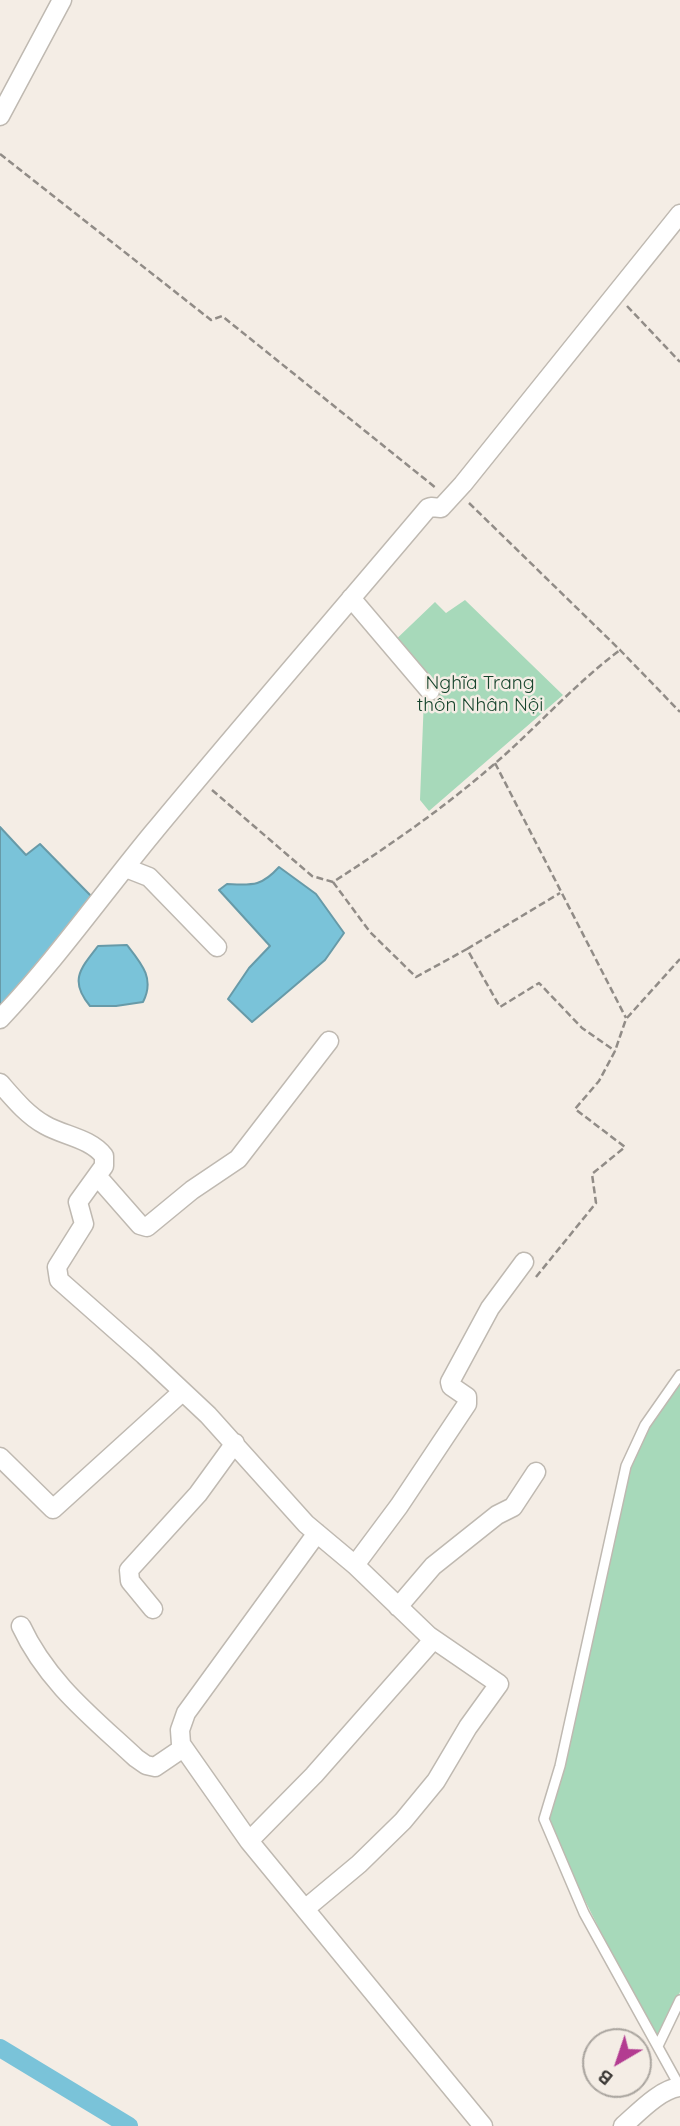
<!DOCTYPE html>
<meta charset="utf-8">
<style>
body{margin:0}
#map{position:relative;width:680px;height:2126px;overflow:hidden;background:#f4ede5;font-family:Quicksand,sans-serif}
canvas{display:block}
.north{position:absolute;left:582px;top:2028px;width:70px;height:70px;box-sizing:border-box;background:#f4ede5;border:2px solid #aaa59f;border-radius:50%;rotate:219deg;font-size:19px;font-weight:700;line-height:28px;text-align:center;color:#3c3936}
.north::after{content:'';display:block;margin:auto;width:24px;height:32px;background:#b33c91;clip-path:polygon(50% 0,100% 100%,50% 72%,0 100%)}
</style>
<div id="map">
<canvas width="680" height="2126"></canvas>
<div class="north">B</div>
</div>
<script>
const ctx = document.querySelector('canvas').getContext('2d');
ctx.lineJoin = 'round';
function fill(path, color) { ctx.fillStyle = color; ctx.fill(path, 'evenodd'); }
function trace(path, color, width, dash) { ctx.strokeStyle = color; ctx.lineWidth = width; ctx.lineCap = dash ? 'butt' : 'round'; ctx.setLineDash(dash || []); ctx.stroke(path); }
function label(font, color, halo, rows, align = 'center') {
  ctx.font = font + ' Quicksand,sans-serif'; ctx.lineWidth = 5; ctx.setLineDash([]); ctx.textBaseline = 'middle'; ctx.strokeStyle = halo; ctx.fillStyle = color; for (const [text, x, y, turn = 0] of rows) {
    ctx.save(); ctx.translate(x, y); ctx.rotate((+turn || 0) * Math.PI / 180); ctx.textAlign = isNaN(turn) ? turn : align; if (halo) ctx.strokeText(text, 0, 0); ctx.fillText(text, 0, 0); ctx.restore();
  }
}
fill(new Path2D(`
 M465,600L563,695L429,811L420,800L424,697L388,647L435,602L446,613Z
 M680,1375V1992L658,2046L544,1819L626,1466L645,1425Z`), '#a7d9ba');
const water = new Path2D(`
 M0,827L26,855L40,844L93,898L0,1010Z
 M279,867L316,894L344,933L325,960L252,1022L228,999L249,968L270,946L219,890L227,884C252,885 261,887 279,867Z
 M127,945C142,964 155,979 143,1002L116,1006H90C69,981 80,969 98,946Z`);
fill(water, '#7ac3d9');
trace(water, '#679aa8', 2);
trace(new Path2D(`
 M0,2048L129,2126`), '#7ac3d9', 18);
const service = new Path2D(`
 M658,2046L680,2000
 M680,2087L584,1913L544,1819L560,1766L626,1466L645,1425L680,1375`);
const minor = new Path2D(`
 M0,116L62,0
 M351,598L430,691
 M126,868L149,877L217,947
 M0,1019C55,961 101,896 152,834C243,724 336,617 428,508L431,507L441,508L463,484L680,214
 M0,1083C14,1099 27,1115 45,1125C64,1136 90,1138 104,1156V1166L78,1202L84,1224L57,1267L59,1280L144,1355L208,1415L306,1524L355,1565L429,1636L499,1684L468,1727L436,1781L403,1821L359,1864L305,1909
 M97,1176L140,1225L147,1227L192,1190L238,1159L329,1041
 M0,1457L53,1509L182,1392
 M317,1533L186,1713L180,1730L181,1744L249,1841L483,2126
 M355,1565L399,1506L467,1404V1397L451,1386L450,1382L490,1308L524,1262
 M398,1607L433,1566L497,1515L513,1507L536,1472
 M153,1609L130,1581L129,1570L198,1494L235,1443
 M21,1626C47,1682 92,1717 136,1758L146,1765L155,1767L183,1748
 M249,1841L314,1775L433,1640
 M623,2126C638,2113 660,2089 680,2087`);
trace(service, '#bfb9b1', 12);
trace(minor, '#bfb9b1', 21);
trace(new Path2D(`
 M0,154L211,320L222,316L436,488
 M627,306L680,362
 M469,503L620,650L680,712
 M495,763L626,1018
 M212,790L312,876L333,882C395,842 454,801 509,751C546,717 580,680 620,650
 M333,882L370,932L416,977L467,949L500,1007L539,983L582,1028L615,1051
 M467,949L560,893
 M536,1277L596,1203L592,1174L625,1147L575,1109L599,1081L615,1051L626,1019L680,959`), '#918c87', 2.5, [7, 3.5]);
trace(service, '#fff', 9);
trace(minor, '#fff', 18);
label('19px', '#16442c', '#f4ede5', [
 ["Nghĩa Trang",480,683],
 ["thôn Nhân Nội",480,705]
]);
</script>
